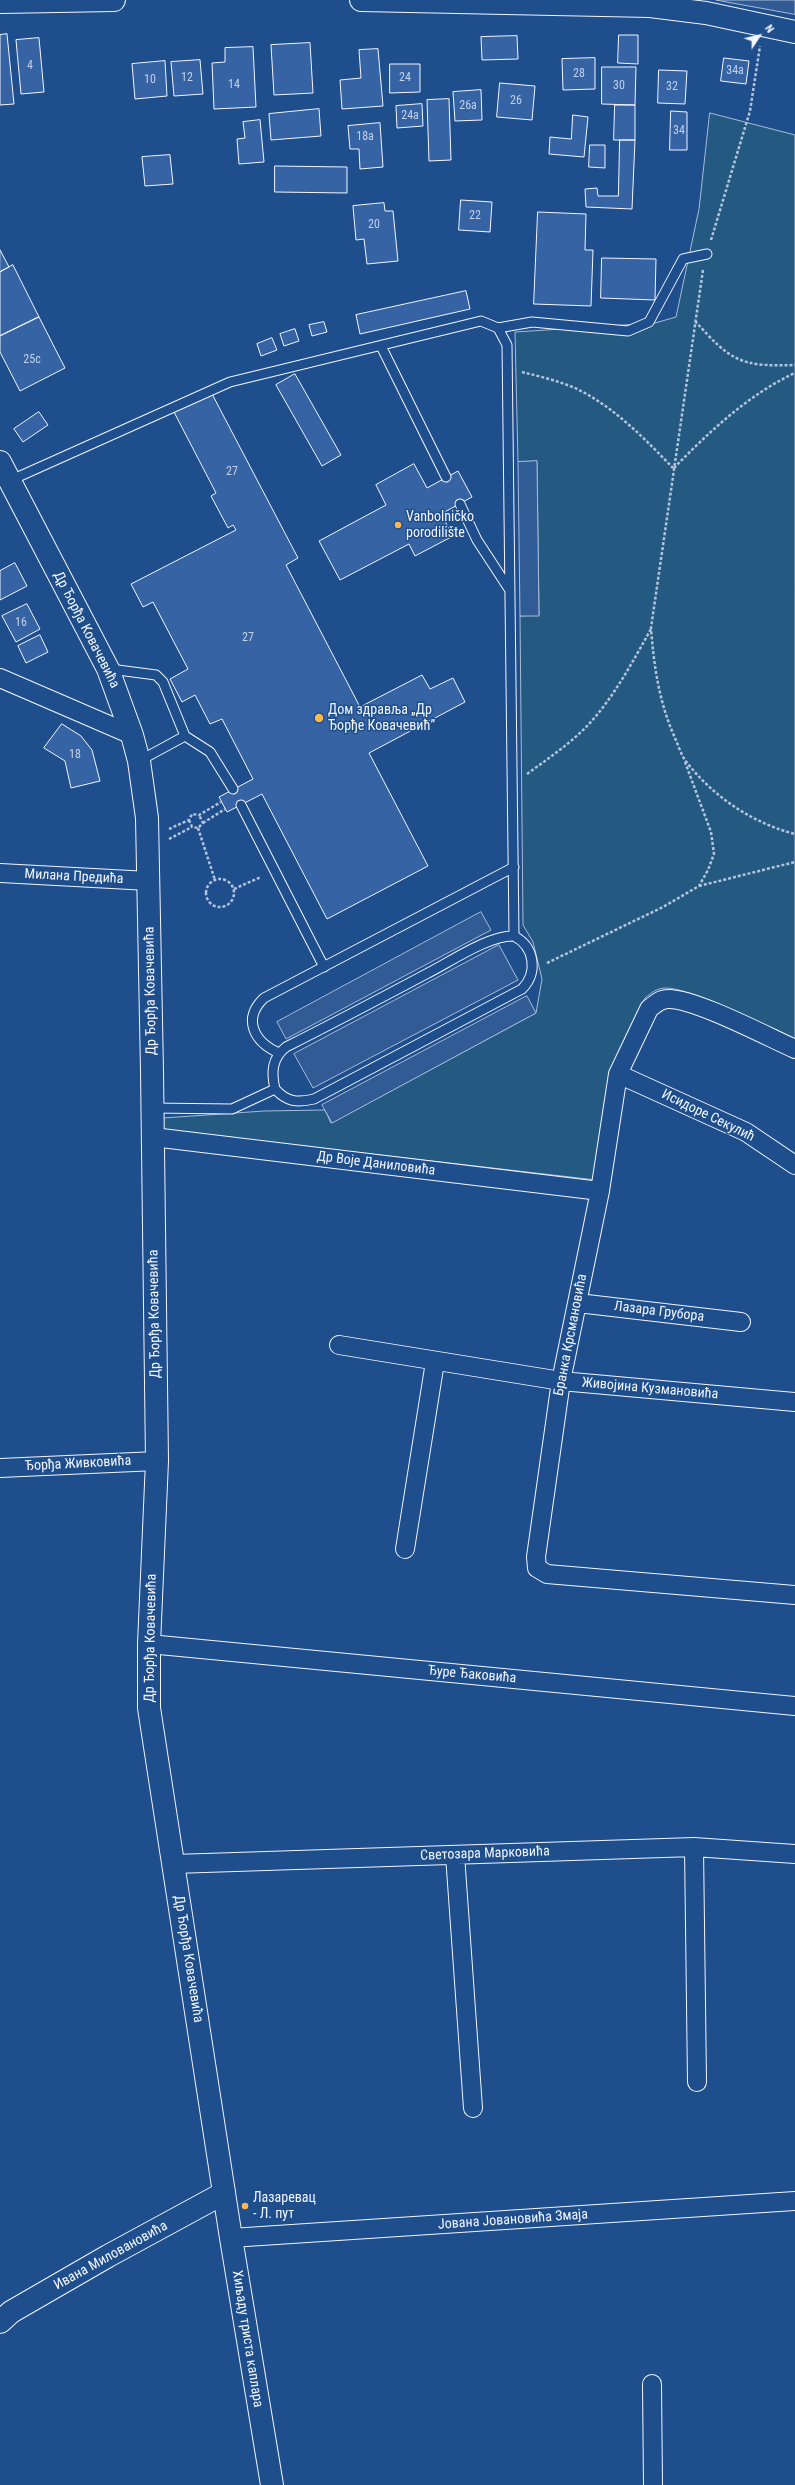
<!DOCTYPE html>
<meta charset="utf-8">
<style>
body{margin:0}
#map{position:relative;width:795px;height:2485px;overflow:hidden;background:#1f4e8c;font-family:"Roboto Condensed",sans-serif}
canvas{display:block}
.north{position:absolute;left:739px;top:16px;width:40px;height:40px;-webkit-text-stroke:3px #1f4e8c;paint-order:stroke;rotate:55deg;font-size:11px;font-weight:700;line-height:16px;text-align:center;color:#f2f6ff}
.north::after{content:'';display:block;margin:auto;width:14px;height:18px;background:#f2f6ff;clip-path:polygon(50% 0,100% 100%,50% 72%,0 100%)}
</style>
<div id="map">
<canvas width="795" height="2485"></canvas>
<div class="north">N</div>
</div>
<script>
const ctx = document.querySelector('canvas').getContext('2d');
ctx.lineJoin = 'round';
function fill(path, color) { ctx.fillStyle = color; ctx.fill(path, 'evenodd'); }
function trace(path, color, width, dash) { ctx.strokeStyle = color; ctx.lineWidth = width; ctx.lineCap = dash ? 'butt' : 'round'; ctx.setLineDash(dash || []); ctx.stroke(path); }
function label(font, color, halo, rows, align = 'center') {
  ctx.font = font + ' "Roboto Condensed",sans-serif'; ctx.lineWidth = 3; ctx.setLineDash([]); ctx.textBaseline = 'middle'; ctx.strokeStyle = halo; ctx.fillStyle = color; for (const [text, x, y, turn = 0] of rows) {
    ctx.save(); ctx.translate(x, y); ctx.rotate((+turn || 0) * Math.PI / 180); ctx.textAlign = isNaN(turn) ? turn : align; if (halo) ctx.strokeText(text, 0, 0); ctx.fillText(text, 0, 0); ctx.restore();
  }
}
const green = new Path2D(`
 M710,113L795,135V1040C767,1027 691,987 664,988C656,989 651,993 645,998L615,1063L596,1180L163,1130V1118L264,1111L325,1110L331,1123L536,1013L542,979L533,942L523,925L520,616L539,615L537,462H518L515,332L655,323L676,317L699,209Z`);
fill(green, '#245a82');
trace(green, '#a8bbd7', 1);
const parking = new Path2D(`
 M716,0H795V14Z
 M537,461L539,616H520L518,462Z
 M481,912L491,930L286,1039L277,1022Z
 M499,945L518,980L313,1088L294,1054Z
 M527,996L536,1013L332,1123L322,1105Z`);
fill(parking, '#305b95');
trace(parking, '#a8bbd7', 1);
const building = new Path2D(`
 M7,34L14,104L0,105V35Z
 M619,35H638V64L618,63Z
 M517,36L518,59L482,60L481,37Z
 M39,38L44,92L21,94L16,40Z
 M310,43L313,93L274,95L271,45Z
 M253,47L256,107L214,109L212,63L225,62V48Z
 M378,49L383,106L342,109L340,80L361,78L359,50Z
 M595,58V89L563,90L562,59Z
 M724,58L749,61L746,84L721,81Z
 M200,60L203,94L174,96L171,62Z
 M165,61L167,96L135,99L132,64Z
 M390,64H420V92L390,93Z
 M602,67H636L635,105L602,104Z
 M659,70L687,71L685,104L658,103Z
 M500,83L535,86L532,120L497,117Z
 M481,90L482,120L455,121L453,92Z
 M449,99L451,160L429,161L427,100Z
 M422,104L423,126L397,128L396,106Z
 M615,105H635V140H614Z
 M319,109L321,136L271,140L269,114Z
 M671,111L687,112V150H670Z
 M573,115L588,117L584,157L549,154L550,137L571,139Z
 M260,120L264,162L239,164L237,139L245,138L243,122Z
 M380,123L383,167L360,169L359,149H350L348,126Z
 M620,140H635L632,209L586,207L585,189L597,188L598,196H618Z
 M590,145H605V168L589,167Z
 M170,155L173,184L145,186L142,157Z
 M275,166L347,167V193L275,192Z
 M461,200L492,202L490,232L459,230Z
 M384,203L385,211H393L398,261L367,264L364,239L356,240L353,206Z
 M538,212L586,214L585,250H593L591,306L534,304Z
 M0,250L9,267L0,272Z
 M602,258L656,259L655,300L601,298Z
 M13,265L39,317L0,336V272Z
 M466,291L470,309L360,334L356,315Z
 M39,317L65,368L20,391L0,352V336Z
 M324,322L327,332L312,336L309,325Z
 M295,329L299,341L284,346L280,334Z
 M272,338L277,350L261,356L257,344Z
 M295,374L341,455L322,466L276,385Z
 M211,392L298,558L286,565L360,707L422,675L430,689L453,678L465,702L369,753L428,866L327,919L262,794L227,812L219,797L253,779L222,719L210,724L195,695L182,702L170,679L188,669L153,602L143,607L131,584L236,530L233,525L228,528L219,511L211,496L216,493L174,412Z
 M39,412L48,425L23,442L14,429Z
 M414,464L427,488L458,471L472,497L441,514L453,536L415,556L409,544L340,580L319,541L386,505L376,485Z
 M15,563L27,586L0,600V571Z
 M27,604L40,629L16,642L2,616Z
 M40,635L48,652L26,663L18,646Z
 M62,724L81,736L92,750L100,781L71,788L65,761L44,748Z`);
fill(building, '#3563a3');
trace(building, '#f2f6ff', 1);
const service = new Path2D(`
 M498,328L532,322L628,331L649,322L683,259L707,254
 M381,346L446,477
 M9,481L230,382L481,321L498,328L507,345L514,936C535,947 538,973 522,989L314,1099C297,1103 287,1102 275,1089L232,1109L153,1108
 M460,504L477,540L509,589
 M110,669L156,675L163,682L185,736L210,752L233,789
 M139,761L185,736
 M241,805L324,967
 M279,1053C254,1042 242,1019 264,998L514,867
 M275,1089C271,1072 272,1058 286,1047C334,1023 381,998 428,973C450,962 489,935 514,936`);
const minor = new Path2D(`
 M0,678L132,735
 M0,873L149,881
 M795,1049C768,1037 694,998 668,999C660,999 655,1004 649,1009L618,1074L600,1191L561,1381L536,1557L537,1568L547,1574L795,1595
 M618,1074L746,1132L795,1165
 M153,1137L600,1191
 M578,1303L741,1322
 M339,1345L561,1381L795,1402
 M0,1468L157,1461
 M405,1549L435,1362
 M149,1644L795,1706
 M694,1847L697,2082
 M455,1855L473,2108
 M174,1864L694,1847L795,1854
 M231,2238L795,2201
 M652,2384L653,2485`);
const tertiary = new Path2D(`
 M361,0L650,6L706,13L795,32
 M0,2L114,0
 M0,2322L11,2312L108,2256L224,2193`);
const primary = new Path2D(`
 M0,462L108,669L132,735L139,761L147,818L152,1071L157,1461L149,1644V1708L231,2238L272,2485`);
trace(service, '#f2f6ff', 11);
trace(minor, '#f2f6ff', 20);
trace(tertiary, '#f2f6ff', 24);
trace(primary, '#f2f6ff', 24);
trace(new Path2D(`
 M711,240L750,111L760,46
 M703,270L651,628C654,667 659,702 675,738C678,745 681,754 685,760C712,796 752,823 795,834
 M695,321C731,361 740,367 795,365
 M522,372C542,377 564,382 583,392C618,411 646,440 673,468
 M674,468C709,432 749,394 795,373
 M527,774C549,758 571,743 589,724C614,697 633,661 651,629
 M189,820L192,827L198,828L203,823L199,815
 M203,823L225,809
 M198,828L215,880
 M169,829L189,820L192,814L199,815L221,802
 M169,839L192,827
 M206 893a14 14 0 1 1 28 0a14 14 0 1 1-28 0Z
 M699,886L795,862
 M234,889L261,877
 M547,963L663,907L699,886L708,870L714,854L711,832L685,762`), '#b3c4dc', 2.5, [3, 2]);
trace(service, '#1f4e8c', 9);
trace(minor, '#1f4e8c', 18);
trace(tertiary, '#1f4e8c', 22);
trace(primary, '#1f4e8c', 22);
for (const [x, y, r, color] of [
 [398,525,4,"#ffb74d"],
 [319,718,5,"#ffb74d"],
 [245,2206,4,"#ffb74d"]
]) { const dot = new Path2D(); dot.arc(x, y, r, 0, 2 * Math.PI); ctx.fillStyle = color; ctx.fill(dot); trace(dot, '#1f4e8c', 1.5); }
label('12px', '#c3d1e8', null, [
 ["4",30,66],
 ["34a",735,71],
 ["28",579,74],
 ["12",187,78],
 ["24",405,78],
 ["10",150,80],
 ["14",234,85],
 ["30",619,86],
 ["32",672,87],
 ["26",516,101],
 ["26a",468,106],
 ["24a",410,116],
 ["34",679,131],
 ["18a",365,137],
 ["22",475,216],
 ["20",374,225],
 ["25c",32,360],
 ["27",232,472],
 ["16",21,623],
 ["27",248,638],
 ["18",75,755]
]);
label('14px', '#f2f6ff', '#1f4e8c', [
 ["Vanbolničko",406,517],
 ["porodilište",406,533],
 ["Дом здравља „Др",328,710],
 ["Ђорђе Ковачевић”",328,726],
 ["Лазаревац",253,2198],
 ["- Л. пут",253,2214]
], 'left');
label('14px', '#f2f6ff', '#1f4e8c', [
 ["Др Ђорђа Ковачевића",86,630,63],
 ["Милана Предића",74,877,3],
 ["Др Ђорђа Ковачевића",151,991,-91],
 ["Исидоре Секулић",708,1116,26],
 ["Др Воје Даниловића",376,1164,7],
 ["Лазара Грубора",659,1312,7],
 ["Др Ђорђа Ковачевића",155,1314,-91],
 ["Бранка Крсмановића",571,1335,-79],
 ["Живојина Кузмановића",650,1389,5],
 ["Ђорђа Живковића",78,1464,-3],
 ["Др Ђорђа Ковачевића",151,1638,-89],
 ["Ђуре Ђаковића",472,1675,5],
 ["Светозара Марковића",485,1854,-2],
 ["Др Ђорђа Ковачевића",188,1959,81],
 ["Јована Јовановића Змаја",513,2220,-4],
 ["Ивана Миловановића",111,2256,-29],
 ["Хиљаду триста каплара",247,2339,81]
]);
</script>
